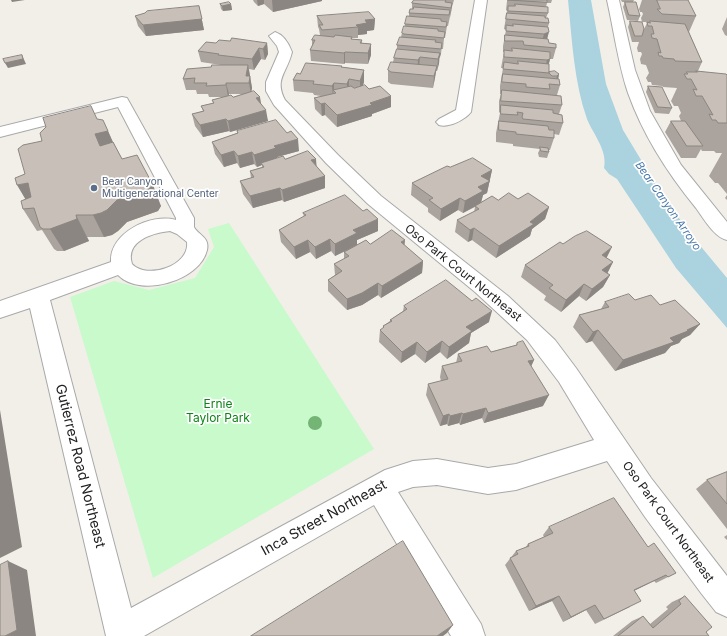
<!DOCTYPE html>
<style>
body{margin:0}
canvas{display:block;background:#f2efe9}
</style>
<canvas width="727" height="636"></canvas>
<script>
const ctx = document.querySelector('canvas').getContext('2d');
ctx.lineJoin = 'round';
function fill(path, color) { ctx.fillStyle = color; ctx.fill(path, 'evenodd'); }
function trace(path, color, width, dash) { ctx.strokeStyle = color; ctx.lineWidth = width; ctx.lineCap = dash ? 'butt' : 'round'; ctx.setLineDash(dash || []); ctx.stroke(path); }
function label(font, color, halo, rows, align = 'center') {
  ctx.font = font + ' Inter,sans-serif'; ctx.lineWidth = 3.5; ctx.setLineDash([]); ctx.textBaseline = 'middle'; ctx.strokeStyle = halo; ctx.fillStyle = color; for (const [text, x, y, turn = 0] of rows) {
    ctx.save(); ctx.translate(x, y); ctx.rotate((+turn || 0) * Math.PI / 180); ctx.textAlign = isNaN(turn) ? turn : align; if (halo) ctx.strokeText(text, 0, 0); ctx.fillText(text, 0, 0); ctx.restore();
  }
}
fill(new Path2D(`
 M229,223L374,449L153,578L70,297L114,281L149,290L195,278L214,247L208,229Z`), '#c8facc');
fill(new Path2D(`
 M568,0H591L606,84L623,130L658,188L688,231L727,278V328L676,268L617,179L609,174L604,168C608,151 593,134 587,119C574,82 572,40 568,0Z`), '#aad3df');
const minor = new Path2D(`
 M475,0H487L471,112C465,120 448,128 439,125L436,122L439,119L456,110Z
 M607,0H619L635,70L650,111L681,165L727,222V240C714,237 704,219 696,208C668,174 643,135 628,93C618,63 614,31 607,0Z
 M275,32C284,35 289,44 292,52C287,73 274,79 285,100L338,155L381,196L508,296L555,340L576,368L651,478L727,576V617L716,612L701,593L645,517L607,461L516,490L488,494L437,485L413,487L398,492L481,624L485,636H451L374,505L144,636H106L30,308L0,318V301L111,262C109,233 151,213 176,220V218L118,107L0,137V127L122,97L127,98L194,218C194,220 194,225 194,227C198,235 210,237 207,250C200,281 140,298 118,275L50,300L131,608L385,470L413,461L437,459L488,468L516,464L594,440L559,382L527,340L475,292L368,204L326,163L274,105L266,91V82L279,52L277,46L269,36ZM170,231L177,234L187,242C190,266 147,280 132,264C125,241 152,233 170,231Z`);
trace(minor, '#a9a9a9', 2);
fill(minor, '#fff');
ctx.fillStyle = '#74b475';
for (const [x, y] of [
 [315,423]
]) { ctx.beginPath(); ctx.arc(x, y, 7, 0, 2 * Math.PI); ctx.fill(); }
fill(new Path2D(`
 M253,0H257V1V0H322V1L273,12L264,4L258,6L254,2Z
 M414,0H454L452,7L448,26H447L445,38H444L443,49H441L437,71H436L433,88L391,84L388,82V70L393,62L394,58L397,49V45L401,37L402,33L405,26V24L409,16V13L412,9V3Z
 M507,0H552L551,3H547L546,7L548,13L546,18L549,23L548,27L547,39L549,43L556,48L553,59H550L549,64V72L559,74L558,79L560,85L557,95L562,105L559,114L563,123L559,135L554,134V138L550,150H549V152L547,158L539,157L538,153L540,149L513,146V144L496,142V133L500,113L499,112V101L501,94H500V86L503,68H501L504,52H503V46L506,30L504,29L507,11L506,10L507,1Z
 M621,0H634L633,2L640,16L638,21L627,20L623,7L625,2H622Z
 M642,0H688L696,16L689,32L702,62L698,71L727,75V194L718,183H715L709,176L722,153H716L714,151H702L701,149L696,158H681L665,132L671,121H681L679,116L681,113L678,106H674L671,101L677,88L663,87L662,86L652,85L651,82H648L646,78L649,73L646,65L641,64L640,59L642,54L641,52H638L637,48L639,42H632L628,27L630,21L644,29L647,23L646,22H642L641,18L643,14L642,12H640L639,9Z
 M220,4H231L232,10L223,11L221,9Z
 M199,6L204,30L146,36L138,26L135,16L145,13Z
 M317,16L375,19L374,30L367,31V34L358,35V38H352V39L362,40V43L371,44V55L368,64L345,63L344,64L311,61L310,50L312,46V40L320,35L319,29L318,27Z
 M727,17V36L725,35L722,29Z
 M216,43H267L268,54L265,60L261,59L254,70L249,69L252,88L251,92L261,104L268,121L230,132L229,131L203,137L195,126L192,114L203,111L201,106L213,103L212,100L225,97H209L208,94H197L196,90H186L183,79L211,67L221,65L201,62L198,51ZM229,94H242L233,97L228,96Z
 M342,67L364,70V82L363,86L369,89L391,96V107L372,114V116L337,127L325,115L322,116L315,109L314,98L321,96L314,95L313,93L294,91L293,80L300,74Z
 M648,86L672,108L669,114L655,113L646,92Z
 M97,119L108,131L113,142L122,159L161,206L158,211L127,222L118,231L112,235L104,237H87L89,241L64,251H57L54,249L42,230L37,231L23,209L26,199L25,174Z
 M237,131L299,151L277,157V158L285,159H316V166L325,176V188L284,202L282,200L253,208L243,194L240,181L251,178L250,171L262,167V165L257,167L254,164L240,168L237,163L224,167L215,154L212,142L237,133Z
 M450,167L492,170L487,193L483,195L481,202L498,200L518,199L549,207L545,219L532,229L530,236L496,258L472,240L468,242L455,232L457,220L474,212L475,207L463,213L458,210L440,221L428,212V208L411,195L412,183Z
 M727,195V200L725,198Z
 M303,213L378,231L357,240V245L370,244L404,245L423,261L422,273L381,298L378,295L362,305L347,310L328,291V280L335,275L334,264L344,259V252L350,249L335,256L331,251L316,259L310,252L296,259L281,242L279,230L304,217Z
 M563,244L607,258L613,262L607,273L610,275L603,287L586,301L579,296L561,312L544,300L546,296L521,277L525,265Z
 M635,300L700,324L690,335L682,339L679,343L671,346L665,353L615,371L592,341L586,343L573,327L579,315L601,309L605,302Z
 M404,306L489,322L471,333L469,343L447,359L440,352L425,363L415,354L401,363L379,342L380,330L383,328V326L390,321V320L403,311Z
 M517,343L534,360L531,366L543,406L484,423L482,418L460,425L459,423L448,426L447,424L440,426L426,395L428,384L441,381L440,377L442,366L456,363L458,354L491,352L516,345Z
 M727,472V529L696,489L707,480Z
 M549,527L648,547L676,573L656,583L654,581L634,591L630,607L595,624L586,610L563,622L552,601L529,611L505,565L516,551L525,548L528,544L544,537L543,535Z
 M727,535V540L724,537Z
 M685,596L706,632L709,636H613L632,621L643,616L650,624L668,609L666,607L672,602Z`), '#aba49e');
fill(new Path2D(`
 M11,0H25L12,2Z
 M257,0H264V4L258,6Z
 M272,0H322V1L273,12Z
 M452,3L451,13L450,18L451,8Z
 M231,4L232,10L223,11L222,6Z
 M199,6L204,30L146,36L143,25Z
 M375,19L374,30L367,31V34L358,35V27L356,25L365,20Z
 M549,32L546,43L541,45L544,34Z
 M267,43L268,54L265,60L263,49Z
 M442,43L441,54L439,60L441,49Z
 M371,44V55L368,64V53Z
 M259,48L261,59L254,70L252,59Z
 M345,52V63L344,64V53Z
 M440,53L439,64L437,71L438,59Z
 M22,55L26,64L8,68L5,63Z
 M420,57L419,68L417,71L418,60Z
 M550,59L547,70L544,72L547,60Z
 M248,65L252,88L251,94L249,83L246,76Z
 M437,66L435,78L433,88L434,76Z
 M364,70V82L360,92V81Z
 M559,74L558,80L555,82L557,76Z
 M349,79V91L347,95V84Z
 M226,83L229,94L228,97L226,85Z
 M334,83V91L333,90L334,96L333,97L332,86Z
 M391,96V107L372,114V116L337,127V115Z
 M260,97L262,109L256,98Z
 M325,103V115L322,116L321,104Z
 M266,110L268,121L230,132L228,121Z
 M226,119L229,131L203,137L200,125Z
 M108,131L117,152L104,156L95,134Z
 M298,139L299,151L277,157L278,160L261,163L262,165L257,167L254,155L274,146Z
 M234,151L237,163L224,167L221,155Z
 M252,152L254,164L240,168L238,156Z
 M316,159L317,171L311,160Z
 M492,170L487,193L483,195L481,203L463,213L465,201L481,176Z
 M325,176V188L284,202L282,190Z
 M28,183L41,205L30,207L17,185Z
 M153,185L161,206L158,211L127,222L118,231L112,235L104,237L93,215L117,200Z
 M280,188L282,200L253,208L250,196Z
 M460,198L458,210L440,221L441,209Z
 M549,207L545,219L532,229L530,236L496,258L499,246Z
 M76,215L89,241L64,251L50,229Z
 M378,219V231L357,240V245L335,256V244L353,230Z
 M474,228L472,240L468,242L470,230Z
 M330,239L331,251L316,259L315,247Z
 M308,240L310,252L296,259L294,247Z
 M405,240L404,252L401,242Z
 M612,247L606,259L602,255Z
 M423,261L422,273L381,298L382,286Z
 M613,262L607,274L602,270Z
 M610,275L603,287L586,301L592,289Z
 M378,283V295L362,305L347,310V299Z
 M584,284L579,296L561,312L566,300Z
 M492,311L489,322L471,333L469,343L447,359L449,347L466,327Z
 M700,324L690,335L682,339L679,343L671,346L665,353L615,371L623,360L687,330Z
 M598,330L592,341L586,343L593,332Z
 M442,341L440,352L425,363L427,352Z
 M417,342L415,354L401,363L402,352Z
 M534,360L529,371L528,361Z
 M549,395L543,406L484,423L488,413Z
 M486,408L482,418L460,425L463,414Z
 M0,410L22,547L0,558Z
 M462,413L459,423L448,426L450,416Z
 M449,414L447,424L440,426L443,416Z
 M8,561L27,570L36,636H5Z
 M666,575L654,581L623,596L634,590Z
 M559,596L552,601L529,611L536,606Z
 M595,605L586,610L563,622L571,617Z
 M453,625L447,633L443,636H437Z`), '#8b8681');
const building = new Path2D(`
 M414,0H446L445,2L452,3L451,8L412,3Z
 M508,0H547V2Z
 M657,0H688L696,16L662,14L657,9H660Z
 M229,2L231,4L222,6L220,4Z
 M625,2H636L640,16L629,15Z
 M515,4L548,7V13L508,11V6H515Z
 M199,6L202,19L143,25L135,16L145,13L147,11Z
 M414,7L450,10L449,15L409,13L410,9H413Z
 M369,12L375,19L365,20L367,23L356,25L358,27L322,30L319,25H323L317,16Z
 M507,13L545,16V18H548L549,23L506,19Z
 M407,16L441,19V21L447,22L446,27L405,24Z
 M630,21L642,22L644,29L642,36H635Z
 M650,21L685,24L702,62L675,61L674,59L663,58L662,56H659L658,52L661,53L657,39L652,38L651,34H654L652,26H648L647,22L650,23Z
 M513,24L548,27L549,32L544,34L506,31V25L513,26Z
 M404,26L438,29V31L445,32L444,38L404,34L402,33Z
 M315,35L334,37L335,35L352,37L351,39L362,40L360,43L371,44L368,53L345,52L344,53L310,50L315,40H312Z
 M505,35L548,39L549,43L556,44V48L524,45L523,41H505Z
 M400,37L436,40L435,42L442,43L441,49L397,45Z
 M232,38L267,43L263,49L259,48L252,59L218,55L219,54L198,51L206,42L216,43L219,40L230,41Z
 M512,48L550,52V59L547,60L504,57V50L512,51Z
 M397,49L440,53L438,59L420,57L418,60L394,58Z
 M22,55L23,59L5,63L3,59Z
 M518,61L549,64V73L503,69L504,62L518,64Z
 M391,62L437,66L434,76L391,72L388,70Z
 M306,63L342,66L341,67L364,70L360,81L349,79L347,84L334,83L332,86L313,84L314,81L293,80L297,73L300,74Z
 M212,65H248L246,76H250L249,83H226V85L206,86L207,83H194L195,78L183,79L187,69L211,67Z
 M555,71L559,74L557,76H552L549,73V72Z
 M696,71L726,74L727,75V123H718L716,120H712L709,114L713,115L702,96H696L693,89L697,90L691,79H687L684,74H688L686,72H697Z
 M503,74L559,79L560,85L549,84L550,89L526,87V84L502,82Z
 M365,85L369,89L380,86L391,96L370,103L372,105L337,115L325,103L321,104L314,98L336,93L333,90L351,86L354,88Z
 M648,86L662,87L672,108L658,107Z
 M502,90L561,96L562,105L501,101Z
 M254,91L260,97L256,98L266,110L228,121L226,119L200,125L192,114L204,111L201,106L214,103L212,100L231,95L233,97Z
 M501,105L553,110V113L562,115L563,123L523,119L522,117L523,113L517,112L518,115L501,114Z
 M91,106L97,119L103,120L108,131L95,134L100,146L113,142L122,159L137,155L153,185L149,189L117,200L107,210L101,213L93,215H76L77,219L50,229H43L40,227L34,208L23,209L21,201L31,197L28,183L17,185L15,178L25,174L18,149L23,145L42,141L40,133L46,127L43,118Z
 M276,120L287,133L291,131L298,139L274,146L276,148L254,155L252,152L238,156L234,151L221,155L212,142L238,133L237,131Z
 M499,121L548,126L549,130H554V138L516,134V132L499,130Z
 M671,121H685L703,146H687Z
 M540,147L548,148L549,152L541,151Z
 M308,151L316,159L311,160L325,176L282,190L280,188L250,196L240,181L254,177L250,171L264,167L261,163L283,156L285,159Z
 M473,158L492,170L481,176L490,181L478,187L483,191L465,201L460,198L441,209L429,200L433,198L412,183L447,166L450,167Z
 M509,193L518,199L528,193L549,207L530,222L534,224L499,246L474,228L470,230L457,220L479,209L475,206L492,196L498,200Z
 M345,195L363,211L367,209L378,219L353,230L357,233L335,244L330,239L315,247L308,240L294,247L279,230L306,215L303,213Z
 M392,230L405,240L401,242L423,261L382,286L378,283L362,293L347,299L328,280L342,271L334,264L349,256L344,252L366,240L370,244Z
 M587,231L612,247L602,255L613,262L602,270L610,275L592,289L584,284L566,300L549,288L553,285L525,265L560,242L563,244L575,236Z
 M446,280L472,301L476,298L492,311L466,327L472,331L449,347L442,341L427,352L417,342L402,352L380,330L384,327L383,326L392,321L390,320L407,309L404,306Z
 M629,294L635,300L651,295L660,305L675,300L700,324L687,330L688,331L670,338L674,342L623,360L598,330L593,332L579,315L609,307L605,302Z
 M523,341L534,360L528,361L549,395L488,413L486,408L463,414L462,413L450,416L449,414L443,416L428,384L448,379L442,366L462,361L458,354L487,346L491,352L517,345V343Z
 M727,472V504L707,480Z
 M614,498L648,547L654,543L676,573L668,577L666,575L634,590L641,601L604,619L595,605L571,617L559,596L536,606L510,558L518,554L516,551L529,546L528,544L553,533L549,527Z
 M403,541L453,625L437,636H251Z
 M8,561L17,630L5,636H0V565Z
 M685,596L712,627L706,632L709,636H618L643,616L653,628L681,604L679,601Z`);
fill(building, '#c7bfb8');
trace(building, '#8b8681', 1);
for (const [x, y, r, color] of [
 [94,188,4,"#5c6f8a"]
]) { const dot = new Path2D(); dot.arc(x, y, r, 0, 2 * Math.PI); ctx.fillStyle = color; ctx.fill(dot); trace(dot, '#fff', 1.5); }
label('10px', '#4e5e75', '#fff', [
 ["Bear Canyon",102,182],
 ["Multigenerational Center",102,194]
], 'left');
label('italic 11px', '#4a7aab', '#fff', [
 ["Bear Canyon Arroyo",668,206,55]
]);
label('12px', '#222', '#fff', [
 ["Oso Park Court Northeast",463,273,39],
 ["Oso Park Court Northeast",668,522,54]
]);
label('12px', '#0c8416', '#fff', [
 ["Ernie",218,404],
 ["Taylor Park",218,418]
]);
label('14px', '#222', '#fff', [
 ["Gutierrez Road Northeast",80,466,76],
 ["Inca Street Northeast",324,518,-29]
]);
</script>
